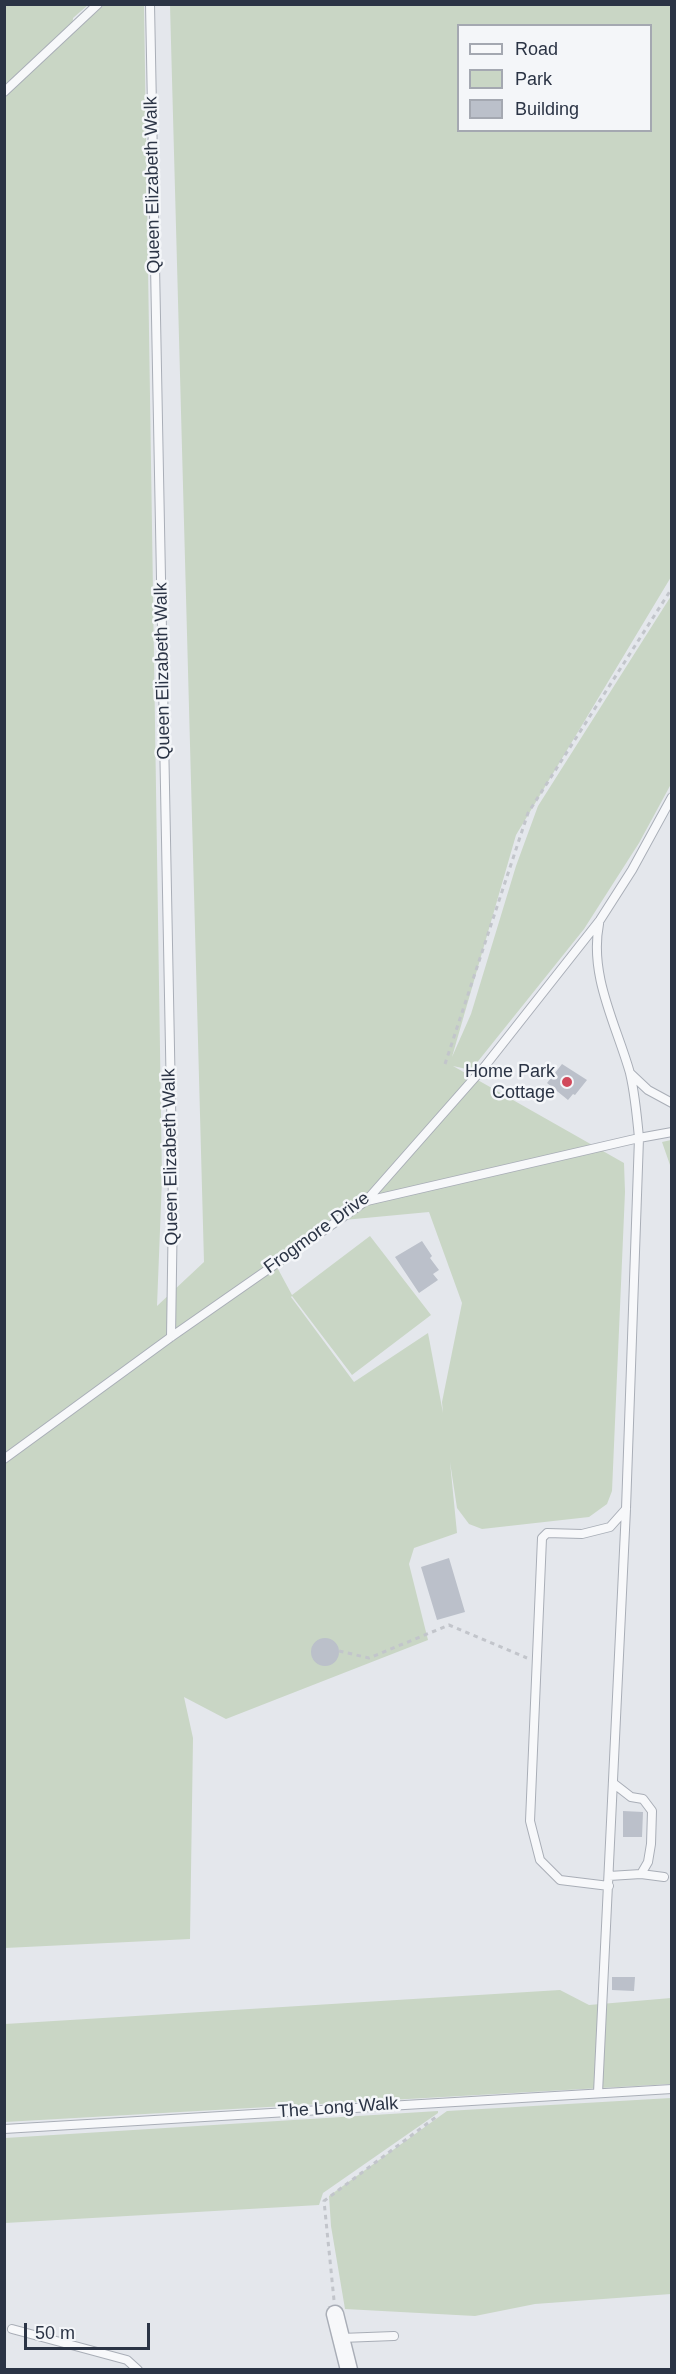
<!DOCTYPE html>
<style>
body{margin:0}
#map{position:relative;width:676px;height:2374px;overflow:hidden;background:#e4e7ec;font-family:Helvetica,sans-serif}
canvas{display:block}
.frame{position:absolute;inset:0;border:6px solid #2b3445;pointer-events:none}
.legend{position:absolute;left:457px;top:24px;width:195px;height:108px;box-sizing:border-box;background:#f4f6f9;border:2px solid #a4a8b1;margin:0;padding:8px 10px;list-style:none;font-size:18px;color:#2b3445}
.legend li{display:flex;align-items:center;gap:12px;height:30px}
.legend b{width:30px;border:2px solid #a4a8b1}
.scale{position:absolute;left:24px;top:2323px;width:126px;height:27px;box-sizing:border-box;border:3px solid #2b3445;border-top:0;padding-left:8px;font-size:18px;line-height:21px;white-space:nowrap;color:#2b3445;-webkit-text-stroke:4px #f4f6f9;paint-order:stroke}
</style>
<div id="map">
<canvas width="676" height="2374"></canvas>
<div class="frame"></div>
<ul class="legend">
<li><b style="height:8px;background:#f7f8fa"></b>Road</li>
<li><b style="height:16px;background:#c9d6c5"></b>Park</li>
<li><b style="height:16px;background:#bbc0ca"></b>Building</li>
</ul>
<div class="scale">50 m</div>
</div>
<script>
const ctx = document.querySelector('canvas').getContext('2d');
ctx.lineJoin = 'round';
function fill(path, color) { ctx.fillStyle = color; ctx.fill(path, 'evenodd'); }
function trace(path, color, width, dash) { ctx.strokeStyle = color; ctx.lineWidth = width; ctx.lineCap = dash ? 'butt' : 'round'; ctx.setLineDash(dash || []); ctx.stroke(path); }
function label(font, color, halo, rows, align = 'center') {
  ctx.font = font + ' Helvetica,sans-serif'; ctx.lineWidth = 5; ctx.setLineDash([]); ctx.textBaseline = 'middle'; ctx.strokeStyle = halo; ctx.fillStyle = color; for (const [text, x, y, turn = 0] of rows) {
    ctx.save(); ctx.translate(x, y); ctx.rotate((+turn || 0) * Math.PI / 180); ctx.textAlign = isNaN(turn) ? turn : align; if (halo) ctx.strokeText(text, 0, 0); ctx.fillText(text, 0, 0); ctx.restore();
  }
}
fill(new Path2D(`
 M5,5H88L73,18L72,34L104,5H144L162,1179L157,1306L204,1262L170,5H671V577L516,835L452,1057L471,1014L516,866L538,806L671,596V784L639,843L584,929L471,1070L453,1066L624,1163L625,1192L612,1491L607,1504L589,1517L482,1529L469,1524L457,1508L450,1462L457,1533L414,1548L409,1564L428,1640L226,1719L184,1697L193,1738L190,1939L5,1948ZM458,26H650V130H458ZM429,1212L462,1303L442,1402L443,1413L428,1333L354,1382L291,1297L292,1296L352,1375L431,1315L370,1236L292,1295L278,1269L344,1220Z
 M671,1140V1164L670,1165L662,1142Z
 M560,1990L589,2005L671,1998V2084L5,2122V2024Z
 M671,2098V2294L535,2304L475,2316L345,2309L331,2226L329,2196L447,2111Z
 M438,2111V2113L323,2193L319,2205L5,2223V2138Z`), '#c9d6c5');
fill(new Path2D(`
 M562,1064L587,1080L575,1095L573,1094L568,1100L547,1083Z
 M422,1241L432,1256L430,1258L439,1270L433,1274L438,1280L419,1293L395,1257Z
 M449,1558L465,1612L437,1620L421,1567Z
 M311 1652a14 14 0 1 1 28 0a14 14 0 1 1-28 0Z
 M623,1811L643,1812L642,1837H623Z
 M612,1977H635L634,1991L612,1990Z`), '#bbc0ca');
const lane = new Path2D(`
 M150,4L173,1205L171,1337
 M4,92L98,4
 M631,1074L648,1090L672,1103
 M367,1201L639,1138C637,1116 635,1094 630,1073C616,1024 589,976 599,924
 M4,1459L171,1337L366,1201L485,1066L600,920L632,870L672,797
 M641,1874L664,1877
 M609,1876L641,1874L648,1862L651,1844L652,1811L643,1799L631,1797L613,1783
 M609,1886L560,1880L540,1860L530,1821L542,1538L547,1533L582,1534L610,1527L626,1509
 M598,2093L626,1509L639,1138L672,1132
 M4,2129L672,2089
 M12,2329L127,2360L138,2370
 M341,2338L394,2336`);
const street = new Path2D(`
 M335,2314L349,2370`);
trace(lane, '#a9aeb7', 10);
trace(street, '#a9aeb7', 19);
trace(new Path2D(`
 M445,1064L528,813L672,588
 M339,1651L369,1658L449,1625L527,1658
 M334,2300L324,2201L436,2117`), '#c2c5cb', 3, [4.5, 4.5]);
trace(lane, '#f7f8fa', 8);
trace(street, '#f7f8fa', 16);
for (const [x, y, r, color] of [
 [567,1082,6,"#d1495b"]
]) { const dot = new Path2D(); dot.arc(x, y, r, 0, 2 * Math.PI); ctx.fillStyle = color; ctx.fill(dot); trace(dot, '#f4f6f9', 2); }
label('18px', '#2b3445', '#f4f6f9', [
 ["Queen Elizabeth Walk",153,185,-91],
 ["Queen Elizabeth Walk",163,671,-91],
 ["Queen Elizabeth Walk",171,1157,-91],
 ["Frogmore Drive",317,1233,-36],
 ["The Long Walk",338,2108,-4]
]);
label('18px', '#2b3445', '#f4f6f9', [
 ["Home Park",555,1072],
 ["Cottage",555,1093]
], 'right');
</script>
